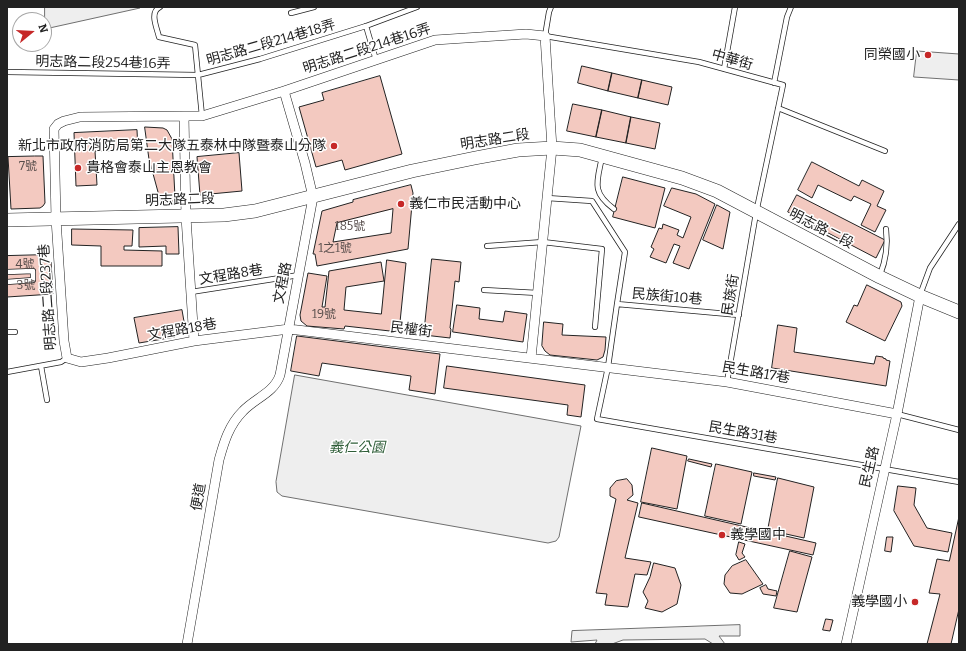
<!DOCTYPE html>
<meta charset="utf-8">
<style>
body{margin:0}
#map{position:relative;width:966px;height:651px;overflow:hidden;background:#fff;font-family:Bitter,serif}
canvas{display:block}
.frame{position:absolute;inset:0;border:8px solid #222;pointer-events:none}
.north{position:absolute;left:12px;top:12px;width:40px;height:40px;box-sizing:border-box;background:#fff;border:1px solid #a7a7a7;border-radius:50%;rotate:72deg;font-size:11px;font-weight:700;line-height:16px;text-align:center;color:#222}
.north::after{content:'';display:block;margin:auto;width:14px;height:18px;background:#c62828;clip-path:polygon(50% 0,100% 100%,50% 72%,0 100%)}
</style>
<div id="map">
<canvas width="966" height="651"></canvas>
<div class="frame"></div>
<div class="north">N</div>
</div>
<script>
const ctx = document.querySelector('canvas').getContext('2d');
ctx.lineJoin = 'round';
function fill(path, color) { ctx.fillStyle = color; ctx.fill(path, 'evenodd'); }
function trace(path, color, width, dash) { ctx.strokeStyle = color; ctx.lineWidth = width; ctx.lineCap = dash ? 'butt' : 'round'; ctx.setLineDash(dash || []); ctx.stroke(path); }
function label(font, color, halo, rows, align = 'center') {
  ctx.font = font + ' Bitter,"Noto Sans TC",serif'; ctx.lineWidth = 3; ctx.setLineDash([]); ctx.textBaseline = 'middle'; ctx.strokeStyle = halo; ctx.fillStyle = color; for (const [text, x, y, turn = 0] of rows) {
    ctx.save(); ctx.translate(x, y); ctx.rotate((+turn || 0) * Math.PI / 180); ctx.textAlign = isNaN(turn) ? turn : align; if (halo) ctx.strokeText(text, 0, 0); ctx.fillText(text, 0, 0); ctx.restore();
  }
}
const green = new Path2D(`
 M45,7H140V8L45,29Z
 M917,51L959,54V80L914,77Z
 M295,375L581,426L559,537L556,541L548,543L282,496L277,492L276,482Z
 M740,625V636H719L725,644H713L705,639L623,640L612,644H595L597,640L571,642L572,631Z`);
fill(green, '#eee');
trace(green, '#6f6f6f', 1);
const building = new Path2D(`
 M582,66L612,73L608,91L578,83Z
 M612,73L642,80L638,98L608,91Z
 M380,76L402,154L345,170L342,160L316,167L299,107L324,100L322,93Z
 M642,80L672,87L668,105L638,98Z
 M573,104L602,110L596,137L567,131Z
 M602,110L631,117L626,143L596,137Z
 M631,117L660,123L655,149L626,143Z
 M145,127L163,128L167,130L172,139L175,197L174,200L170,203H161L149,159Z
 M137,130L138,150L95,151L97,185L76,186L74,133Z
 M239,153L242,191L200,195L197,157Z
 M35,156H43L45,203L43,206L40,208L11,209L8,157Z
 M812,162L859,186L862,180L884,191L877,206L886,210L875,232L861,225L871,204L854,196L851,201L818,185L812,198L798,190Z
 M623,177L665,188L655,228L613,217Z
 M411,185L413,193L408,249L317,266L315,254H313L322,211L353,202V200ZM393,209L391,233L333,242L337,223Z
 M672,188L696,194L715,204L689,269L673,263L680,246L674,244L666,263L650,257L654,249L651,247L659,228L662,229L663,224L679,230L677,235L683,238L691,217L664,206Z
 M797,195L885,240L876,258L788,212Z
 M717,205L730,212L723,249L703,240Z
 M178,227L179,254H166V246L139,247V228Z
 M72,229L133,230L132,246H124V250L162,251V266H101V246L72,245Z
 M37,255L51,262L53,294L7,297V256Z
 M432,259L461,262L459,282L455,281L450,328L451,329L450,338L424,335Z
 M387,260L406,263L399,332L345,326L344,329L307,326L301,321L300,315L308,273L327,276L322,307H325L329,271L381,262L384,281L346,287L344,310L381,314Z
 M867,285L901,302L902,306L885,341L846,322L854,305L857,306Z
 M457,305L480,308L479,319L503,322L505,311L527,314L523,342L453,332Z
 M182,310L185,327L175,337L139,343L134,318Z
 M544,322L563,324L562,335L606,337L605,350L603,357L597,360L550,355L545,351L542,346Z
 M778,325L797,328L794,352L874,364L876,356L883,357V358L886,359V360L890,361L886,386L772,368Z
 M297,336L440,354L435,394L409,390L411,376L322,363L319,376L291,371Z
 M447,366L585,385L581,417L567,415L568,405L444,388Z
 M652,448L687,456L677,509L641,502Z
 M689,459L712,464L711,467L688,461Z
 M716,464L752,472L741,524L705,516Z
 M754,473L776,477L775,480L754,476Z
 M778,478L814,487L804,538L768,530Z
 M627,479L632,485L633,495L627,500L638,503L625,558L651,562L647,575L635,574L628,607L605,605L607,594L596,593L616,499L610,496V488L616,481Z
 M898,486L916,488L914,505L927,528L952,533L948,552L914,546L894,511Z
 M642,503L816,543L813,555L639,517Z
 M959,517V609L951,644H927L940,594L929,593L937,559L949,561Z
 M887,537H893L891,552L885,551Z
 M739,542L745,544L742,553L745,557L739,560L736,555Z
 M790,551L812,557L797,612L774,608Z
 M746,560L763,584L742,594L730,593L724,584L725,575L732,566Z
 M654,563L675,568L681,585L677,604L662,612L645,608L648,601L643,592L650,577Z
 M766,585L768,589L777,591L776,596L763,594L760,588Z
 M826,619L833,620L830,631L823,630Z`);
fill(building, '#f3c9c0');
trace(building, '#222', 1);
const lane = new Path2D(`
 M160,7C149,12 157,28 159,37L195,45L202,116
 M551,7L549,12L545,36L699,62L783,85L756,213L727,382
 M291,13L314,7
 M366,26L376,60
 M724,69L735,7
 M7,72L198,75L260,59L366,26L417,7
 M774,83L787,17L791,7
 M778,108L885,151
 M602,157C597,182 591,192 614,209
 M547,198L592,201L625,252L617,304L608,367L597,419L959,482
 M487,246L543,242L602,249L595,327
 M7,272L33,271V280L7,282
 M880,275C886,260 888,245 886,229
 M484,290L538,293
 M191,292L299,275
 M920,295L930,268L959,224
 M617,304L739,315
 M7,332H15
 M41,366L47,400
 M7,372L61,362L67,358
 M897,414L959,430`);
const street = new Path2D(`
 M184,116H202L284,91L435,40L526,34L545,36L552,148L531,358
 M194,341L186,217L184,116L80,117L64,121L58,124L54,129L56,219L64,341L67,358L81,362L108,358L194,341L289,329L727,382L897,414
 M187,644L219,460C224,442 229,425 243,411C255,398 274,393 280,375L313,197L305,163L284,91
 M846,644L897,414L920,296`);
const secondary = new Path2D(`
 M7,220L224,215L255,211L412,171L475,158L518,150L552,148L580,150L682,178L717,191L880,277L920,296L959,312`);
trace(lane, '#222', 6);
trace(street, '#222', 10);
trace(secondary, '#222', 14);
trace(lane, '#fff', 4.5);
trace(street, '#fff', 9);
trace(secondary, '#fff', 13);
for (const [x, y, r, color] of [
 [928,55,4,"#c62828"],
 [334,146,4,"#c62828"],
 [78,168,4,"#c62828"],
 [401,204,4,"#c62828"],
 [722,535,4,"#c62828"],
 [915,602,4,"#c62828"]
]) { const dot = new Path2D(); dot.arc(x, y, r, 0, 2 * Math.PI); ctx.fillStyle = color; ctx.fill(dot); trace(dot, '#fff', 1.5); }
label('12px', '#564c4a', null, [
 ["7號",28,167],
 ["185號",350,227],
 ["1之1號",335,249],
 ["4號",25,265],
 ["3號",26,286],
 ["19號",324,315]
]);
label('14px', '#222', '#fff', [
 ["明志路二段214巷18弄",271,43,-16],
 ["明志路二段214巷16弄",367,49,-18],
 ["中華街",732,60,16],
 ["明志路二段254巷16弄",103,63,1],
 ["明志路二段",495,140,-9],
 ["明志路二段",180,200,-2],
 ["明志路二段",821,229,27],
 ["文程路8巷",231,275,-9],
 ["文程路",283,283,-79],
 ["民族街",731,295,-81],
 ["明志路二段237巷",48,297,-94],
 ["民族街10巷",667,297,5],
 ["文程路18巷",182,330,-10],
 ["民權街",411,330,7],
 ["民生路17巷",756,373,10],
 ["民生路31巷",743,433,10],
 ["民生路",870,467,-77],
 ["便道",199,497,-80]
]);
label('14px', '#222', '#fff', [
 ["同榮國小",920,55],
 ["新北市政府消防局第二大隊五泰林中隊暨泰山分隊",326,146],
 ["貴格會泰山主恩教會",86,168,"left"],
 ["義仁市民活動中心",409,204,"left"],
 ["義學國中",730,535,"left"],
 ["義學國小",907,602]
], 'right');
label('italic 14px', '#2f5e38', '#fff', [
 ["義仁公園",357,448]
]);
</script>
